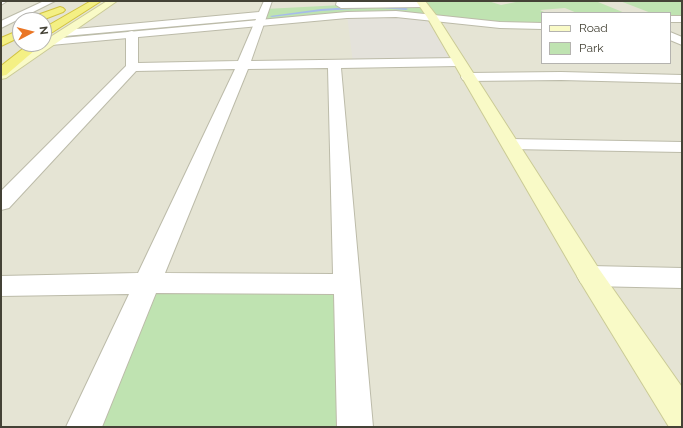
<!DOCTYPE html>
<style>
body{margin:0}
#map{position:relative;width:683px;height:428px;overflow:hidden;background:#f2f1e6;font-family:Raleway,sans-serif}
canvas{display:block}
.frame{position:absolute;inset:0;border:2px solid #444236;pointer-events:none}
.legend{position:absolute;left:541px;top:12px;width:130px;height:52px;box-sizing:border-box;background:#fff;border:1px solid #b4b3af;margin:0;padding:5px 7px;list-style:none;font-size:12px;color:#444236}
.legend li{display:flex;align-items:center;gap:8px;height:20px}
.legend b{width:20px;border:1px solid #b4b3af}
.north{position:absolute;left:12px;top:12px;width:40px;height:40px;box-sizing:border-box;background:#fff;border:1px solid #b4b3af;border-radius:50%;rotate:83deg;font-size:11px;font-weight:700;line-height:16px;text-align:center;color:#444236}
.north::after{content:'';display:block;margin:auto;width:14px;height:18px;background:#ea7625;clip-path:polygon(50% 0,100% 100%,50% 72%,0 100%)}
</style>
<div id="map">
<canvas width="683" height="428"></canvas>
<div class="frame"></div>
<ul class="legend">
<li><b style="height:5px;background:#f9fac7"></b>Road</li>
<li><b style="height:11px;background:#bfe3b1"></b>Park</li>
</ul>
<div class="north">N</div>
</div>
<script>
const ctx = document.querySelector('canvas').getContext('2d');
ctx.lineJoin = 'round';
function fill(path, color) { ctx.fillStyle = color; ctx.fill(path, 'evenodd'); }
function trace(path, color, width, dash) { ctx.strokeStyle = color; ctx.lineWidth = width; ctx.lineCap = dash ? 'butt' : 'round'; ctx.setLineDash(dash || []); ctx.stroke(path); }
fill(new Path2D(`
 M1,1H682V427H1ZM542,13H670V63H542ZM20,20H44V44H20Z`), '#e5e4d4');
fill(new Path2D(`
 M347,15L432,17L458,62L353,63Z`), '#e4e2db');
fill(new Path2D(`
 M420,1H488L501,5L521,1H605L598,2L625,13H577L565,8L540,10L546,13H542V26L432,17L347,15L51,42L65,33L262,15L265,9Z
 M620,1H682V19H670V13H651Z
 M148,283L347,284L355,427H84Z`), '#bfe3b1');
fill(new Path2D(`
 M368,6L369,8L321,11L272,17L270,16L321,9Z
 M380,6L406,8L408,9L406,10L379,8Z`), '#a6bcea');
const minor = new Path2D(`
 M1,1H7L1,5Z
 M44,1H55L1,28V21Z
 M264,1H272L251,61L458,58L462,59L464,62L462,65L458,66L341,68L373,427H337L334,294L156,293L102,427H66L129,294L1,296V276L138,273L235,69L136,71L9,208L1,210V191L126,66V34L128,32L132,31L138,34V63L238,61L256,19L65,36L60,33L65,30L259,12ZM328,68L333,274L165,273L248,69Z
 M337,1H421L426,4L421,7L341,8L336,5Z
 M670,32L682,37V45L670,40Z
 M561,72L682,75V83L561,80L468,81L463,80L461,77L463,74L468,73Z
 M510,139L682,142V152L510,149L504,148L501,144L504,140Z
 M590,266L682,268V288L590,286L581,283L577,276L581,269Z`);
const tertiary = new Path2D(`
 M396,11L500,22L542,23V29L500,28L396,17L347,18L51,45L47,44L45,42L47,40L51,39L347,12Z
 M670,16H682V22H670Z`);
const secondary = new Path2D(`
 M107,1H117L6,78L1,79V69L40,44H44V41Z
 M416,1H425L436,15L599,269L682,387V427H669L581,283L427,17Z`);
const trunk = new Path2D(`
 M91,1H101L48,35L44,36V28Z
 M60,7L63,8L65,10L63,12L42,20H28L29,18Z
 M20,30V37L1,46V38Z
 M29,44H42L6,75L1,76V66Z`);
trace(minor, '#bcbba9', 2);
trace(tertiary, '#bcbba9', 2);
trace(secondary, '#cbcb96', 2);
trace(trunk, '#d1c240', 2);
fill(minor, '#fff');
fill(tertiary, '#fff');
fill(secondary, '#f9fac7');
fill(trunk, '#f4f084');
</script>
